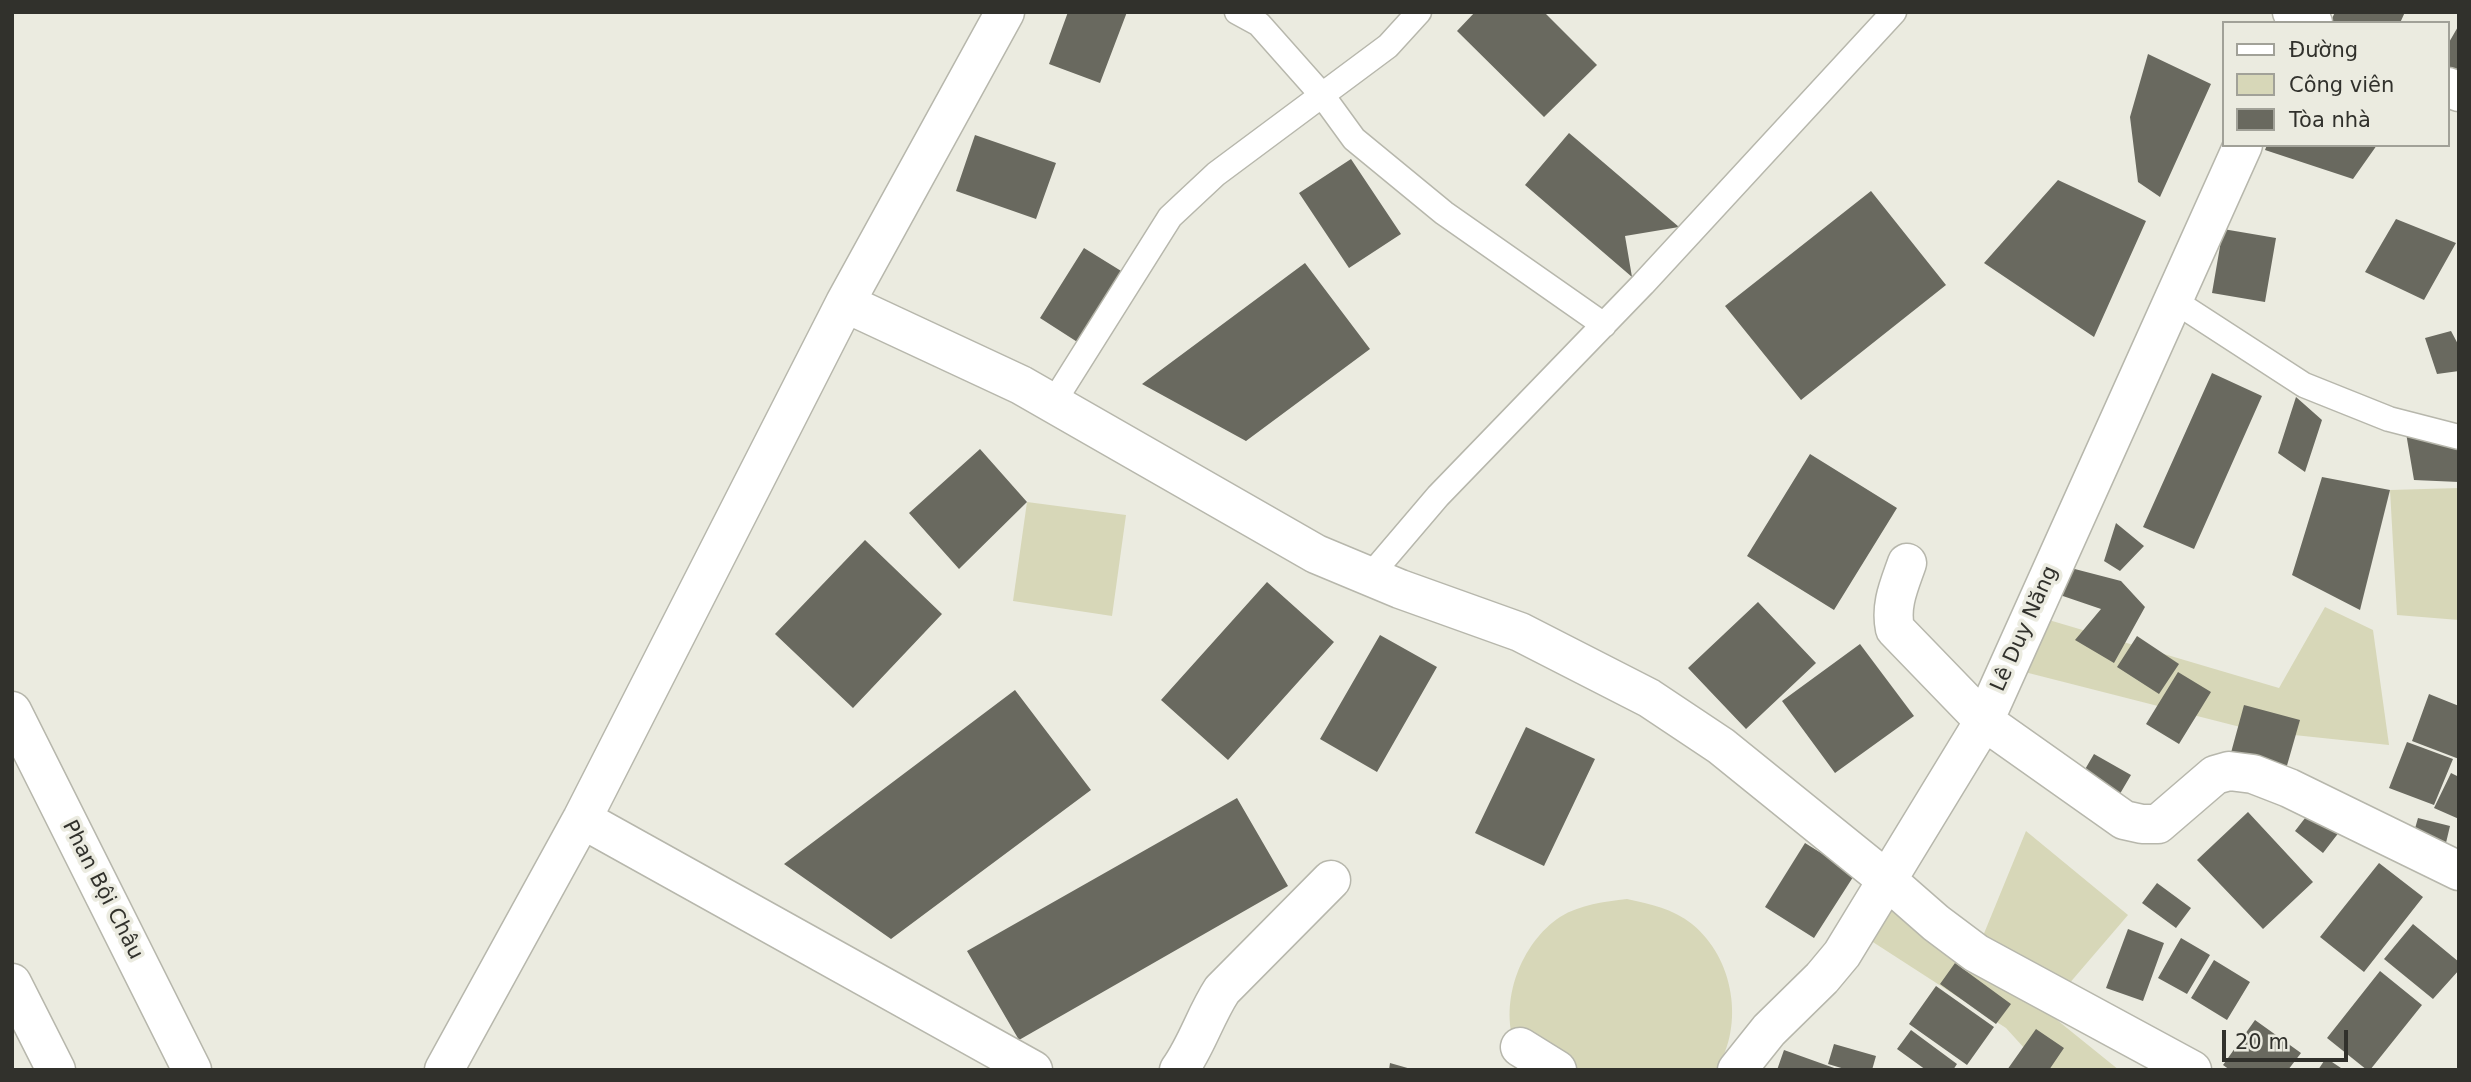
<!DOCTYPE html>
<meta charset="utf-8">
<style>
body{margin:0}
#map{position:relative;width:2471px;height:1082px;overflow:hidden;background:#ebebe0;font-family:"DejaVu Sans",sans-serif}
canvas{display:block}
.frame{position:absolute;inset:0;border:14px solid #31312c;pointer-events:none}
.legend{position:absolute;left:2222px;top:21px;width:228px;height:126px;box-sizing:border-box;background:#ebebe0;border:2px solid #a1a198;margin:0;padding:9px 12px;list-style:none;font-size:21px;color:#31312c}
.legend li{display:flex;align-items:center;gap:14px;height:35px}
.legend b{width:35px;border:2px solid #a1a198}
.scale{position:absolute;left:2222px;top:1030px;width:126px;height:32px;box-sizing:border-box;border:4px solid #31312c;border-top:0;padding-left:9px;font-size:21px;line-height:24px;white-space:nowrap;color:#31312c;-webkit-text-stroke:5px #ebebe0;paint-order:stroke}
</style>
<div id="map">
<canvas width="2471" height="1082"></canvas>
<div class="frame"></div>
<ul class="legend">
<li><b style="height:9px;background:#fff"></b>Đường</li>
<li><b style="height:19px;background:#d7d7b8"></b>Công viên</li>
<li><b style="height:19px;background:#69695f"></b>Tòa nhà</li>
</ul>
<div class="scale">20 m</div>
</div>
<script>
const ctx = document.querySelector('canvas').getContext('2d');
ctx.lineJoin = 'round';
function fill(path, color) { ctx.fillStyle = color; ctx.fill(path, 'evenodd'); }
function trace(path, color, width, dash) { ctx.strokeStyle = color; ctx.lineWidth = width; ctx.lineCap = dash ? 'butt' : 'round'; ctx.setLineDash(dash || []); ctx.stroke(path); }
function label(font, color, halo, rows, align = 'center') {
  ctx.font = font + ' "DejaVu Sans",sans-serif'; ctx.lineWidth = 7; ctx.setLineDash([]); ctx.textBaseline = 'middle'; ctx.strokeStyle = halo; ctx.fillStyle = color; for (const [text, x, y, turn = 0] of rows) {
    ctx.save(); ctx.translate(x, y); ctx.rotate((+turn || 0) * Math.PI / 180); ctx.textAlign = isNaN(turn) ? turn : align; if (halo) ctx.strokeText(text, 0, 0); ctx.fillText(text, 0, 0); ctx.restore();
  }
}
fill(new Path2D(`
 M2459,488V620L2397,615L2390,490Z
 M1027,502L1126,515L1112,616L1013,601Z
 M2325,607L2373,630L2389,745L2256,731L2001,666L2015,610L2279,688Z
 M2026,831L2128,915L2062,992L1976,953Z
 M1891,886L2119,1070H2044L2006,1028L1862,935Z
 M1627,899C1651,904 1673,909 1692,924C1734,958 1745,1025 1716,1070H1528C1524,1062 1518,1054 1515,1046C1499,1001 1521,943 1560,917C1581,904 1604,902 1627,899Z`), '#d7d7b8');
fill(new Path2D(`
 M1068,12H1127L1100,83L1049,64Z
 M1475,12H1544L1597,65L1544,117L1457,31Z
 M2335,12H2405L2400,23H2330Z
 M2459,25V105L2448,103V44Z
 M2148,54L2211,84L2160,197L2138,182L2130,117Z
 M1569,133L1679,227L1625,236L1632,277L1525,185Z
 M975,135L1056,163L1036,219L956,191Z
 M2267,145H2377L2353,179L2265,150Z
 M1351,159L1401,234L1349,268L1299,193Z
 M2058,180L2146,221L2094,337L1984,263Z
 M1871,191L1946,285L1801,400L1725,306Z
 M2396,219L2456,243L2424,300L2365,272Z
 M2223,229L2276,238L2265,302L2212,293Z
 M1084,248L1126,274L1082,345L1040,318Z
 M1305,263L1370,349L1246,441L1142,384Z
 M2451,331L2459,346V371L2437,374L2425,338Z
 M2212,373L2262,396L2194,549L2143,527Z
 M2296,397L2322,420L2305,472L2278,453Z
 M2406,433L2459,447V482L2414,480Z
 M980,449L1027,502L959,569L909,513Z
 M1810,454L1897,508L1834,610L1747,556Z
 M2322,477L2390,490L2360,610L2292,575Z
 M2116,523L2144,546L2120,571L2104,561Z
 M865,540L942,614L853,708L775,634Z
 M2067,567L2121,581L2145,607L2114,663L2075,640L2101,609L2057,594Z
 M1267,582L1334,642L1228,760L1161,700Z
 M1758,602L1816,663L1746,729L1688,668Z
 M1380,635L1437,667L1377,772L1320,739Z
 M2137,636L2179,664L2159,694L2117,667Z
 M1860,644L1914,716L1835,773L1782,701Z
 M2178,672L2211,692L2179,744L2146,724Z
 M1015,690L1091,790L891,939L784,864Z
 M2429,694L2459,706V759L2412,741Z
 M2244,705L2300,720L2284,776L2229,760Z
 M1526,727L1595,759L1544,866L1475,833Z
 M2407,742L2453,759L2434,805L2389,788Z
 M2094,754L2131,775L2114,804L2077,783Z
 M2451,773L2459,777V819L2434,808Z
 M1237,798L1288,886L1019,1040L967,951Z
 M2312,809L2340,831L2323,853L2295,831Z
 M2248,812L2313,882L2263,929L2197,860Z
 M2418,818L2450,826L2445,847L2412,839Z
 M1805,843L1855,874L1814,938L1765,907Z
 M2379,863L2423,897L2364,972L2320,937Z
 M2157,883L2191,908L2176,928L2142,903Z
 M2413,924L2459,962V970L2433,999L2384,959Z
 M2128,929L2164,943L2143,1001L2106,988Z
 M2181,938L2210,955L2187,994L2158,978Z
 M2214,960L2250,982L2227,1020L2191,998Z
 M1955,963L2011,1004L1996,1024L1940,984Z
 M2380,971L2422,1005L2370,1070H2367L2327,1038Z
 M1936,986L1994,1027L1967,1065L1909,1024Z
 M2255,1020L2301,1053L2288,1070H2230L2223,1065Z
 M2036,1029L2064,1048L2049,1070H2007Z
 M1911,1030L1957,1064L1953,1070H1926L1897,1049Z
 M1834,1044L1876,1056L1872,1070H1848L1828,1064Z
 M1784,1050L1837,1069V1070H1777Z
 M2326,1058L2344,1070H2318Z
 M1390,1063L1411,1069V1070H1389Z`), '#69695f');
const lane = new Path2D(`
 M1237,12L1259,24L1322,95L1354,139L1444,213L1604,325
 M2173,300L2304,385L2389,419L2459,437
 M1053,403L1170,217L1216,174L1388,46L1419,12
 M1369,577L1438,496L1643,284L1894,12`);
const street = new Path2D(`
 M845,303L1021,385L1316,554L1400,589L1520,632L1649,698L1721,746L1888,881L1936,923L1976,953L2192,1070
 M1907,563C1899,586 1890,605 1895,629L1984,721L2124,820L2142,824H2158L2215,775L2229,771L2253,774L2289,788L2459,871
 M582,819L1033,1070
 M1520,1047L1557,1070
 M444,1070L582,819L845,303L1005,12
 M1179,1070C1197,1045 1205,1016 1222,990L1331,880
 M1737,1070L1769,1030L1822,978L1842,954L1984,721L2243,145`);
const secondary = new Path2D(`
 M2292,12L2313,23
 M2448,87L2459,92
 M12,711L192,1070
 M12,983L56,1070`);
trace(lane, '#b7b7ac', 27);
trace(street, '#b7b7ac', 41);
trace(secondary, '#b7b7ac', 41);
trace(lane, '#fff', 24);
trace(street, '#fff', 38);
trace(secondary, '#fff', 38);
label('21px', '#31312c', '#ebebe0', [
 ["Lê Duy Năng",2025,629,-66],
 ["Phan Bội Châu",102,890,63]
]);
</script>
